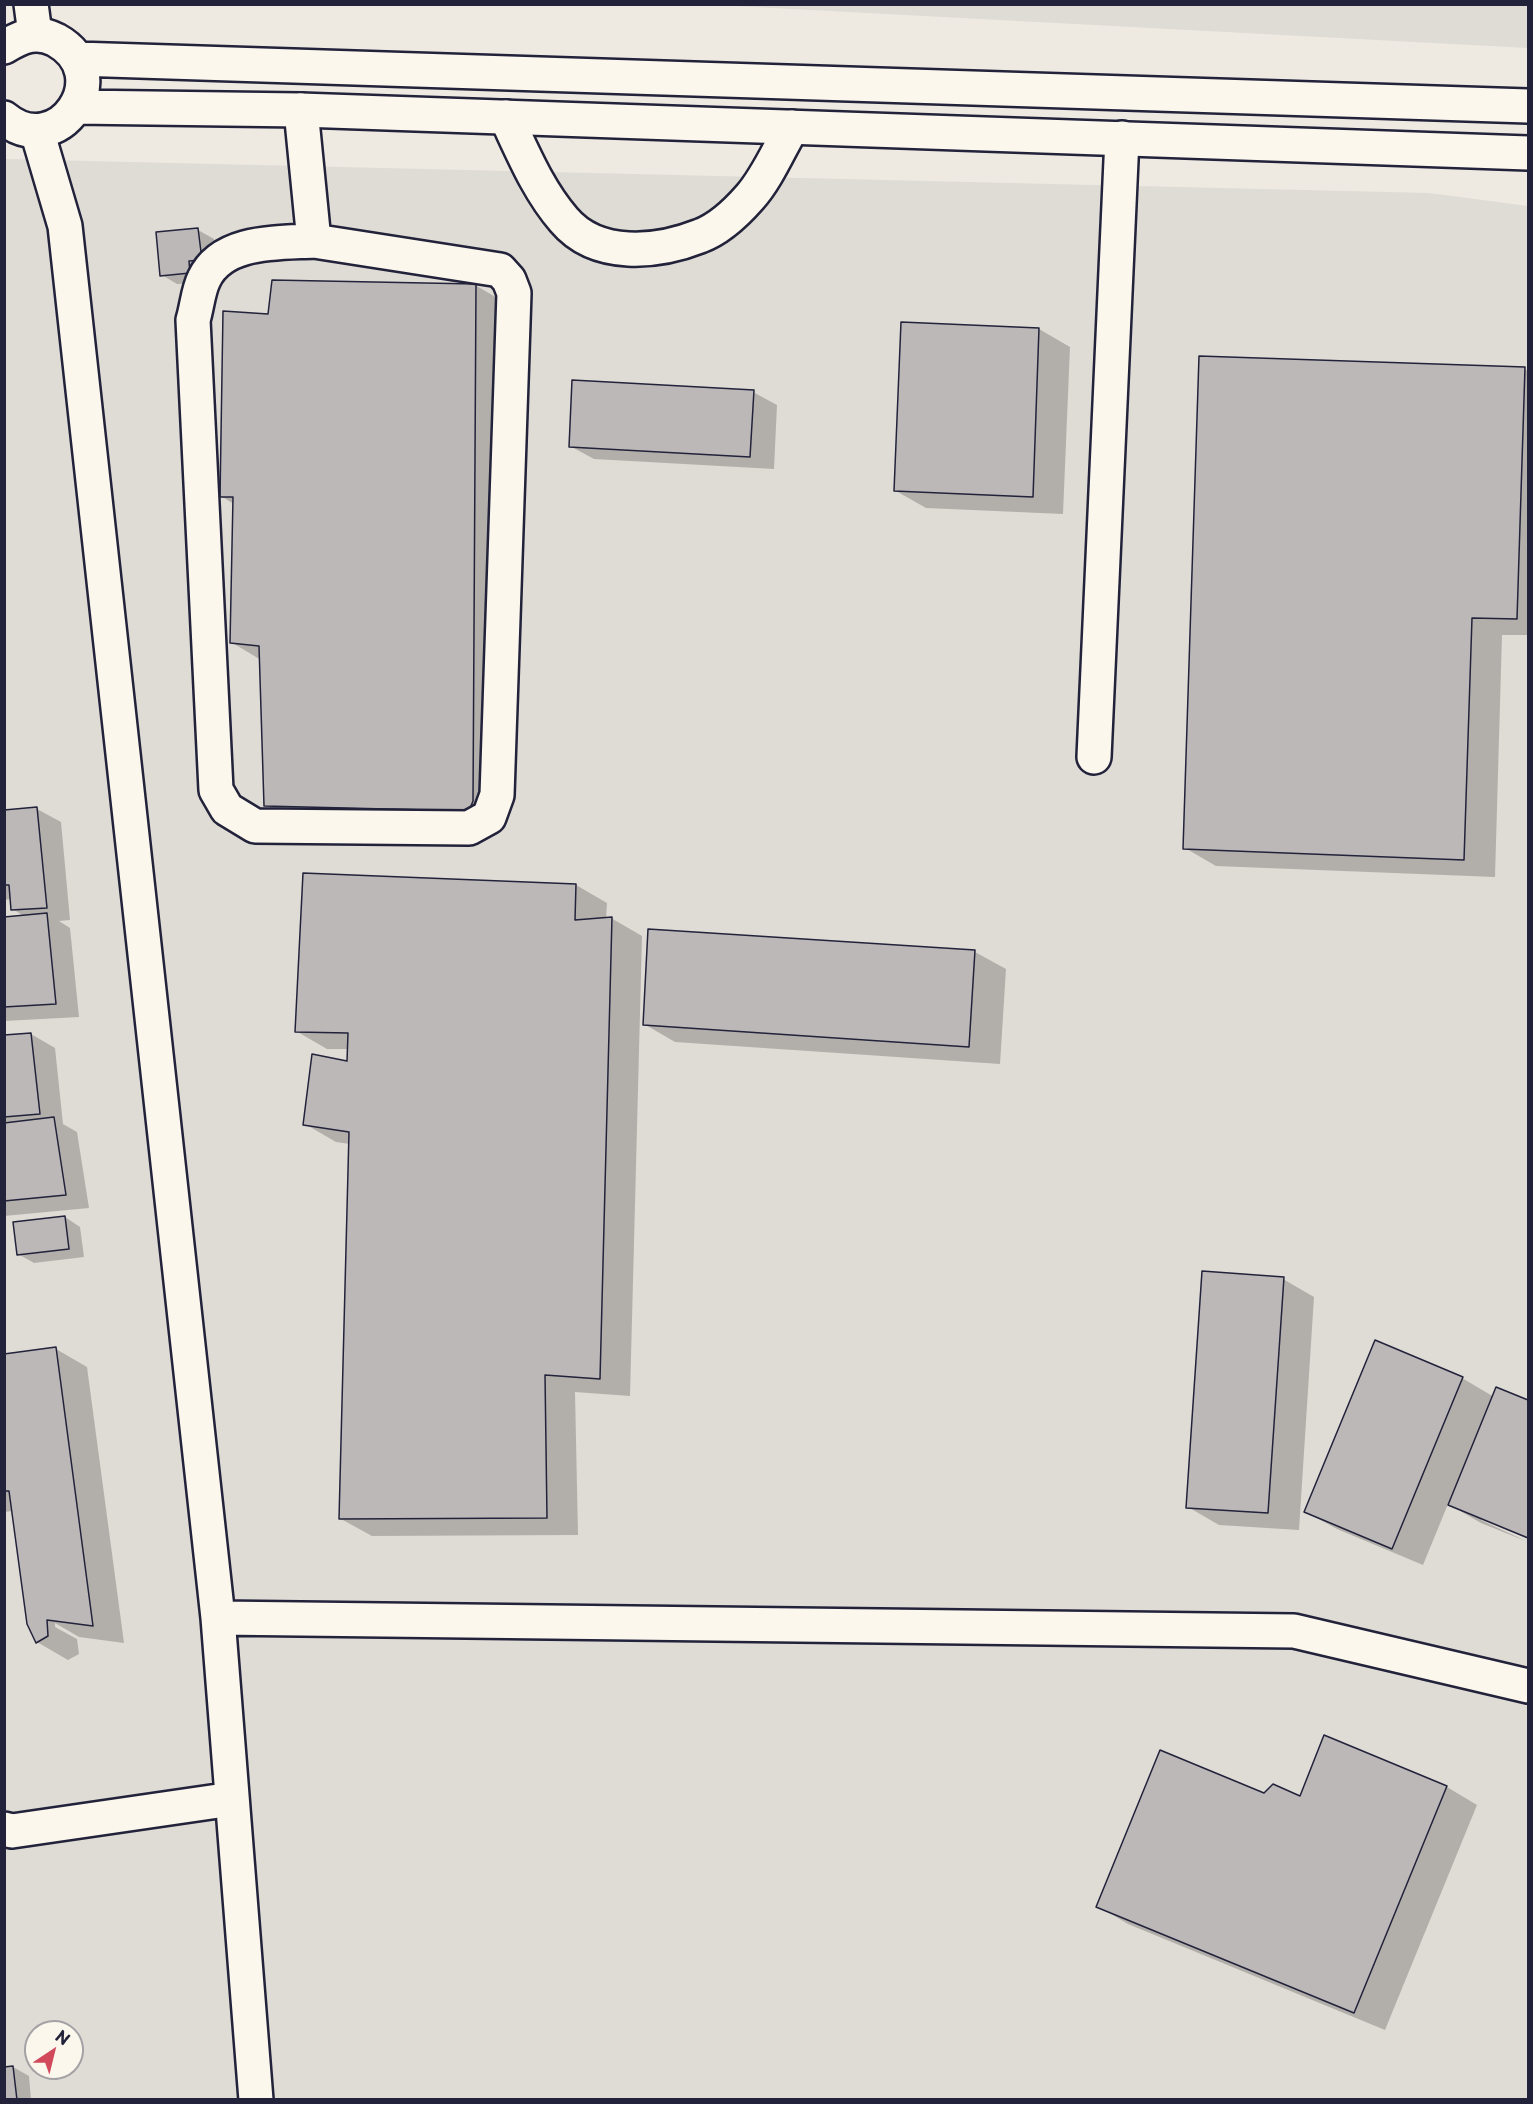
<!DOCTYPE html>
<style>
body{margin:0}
#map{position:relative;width:1533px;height:2104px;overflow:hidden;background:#eeeae2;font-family:"Playpen Sans",sans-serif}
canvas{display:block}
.frame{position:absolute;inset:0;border:6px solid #22223b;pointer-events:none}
.north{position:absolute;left:24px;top:2020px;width:60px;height:60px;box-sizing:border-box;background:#fbf7ec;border:2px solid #a4a2a5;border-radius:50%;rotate:35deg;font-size:16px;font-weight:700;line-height:24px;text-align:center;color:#22223b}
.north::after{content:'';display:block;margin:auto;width:21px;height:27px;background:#d1495b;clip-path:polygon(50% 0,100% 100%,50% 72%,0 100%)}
</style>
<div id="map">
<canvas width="1533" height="2104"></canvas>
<div class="frame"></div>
<div class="north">N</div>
</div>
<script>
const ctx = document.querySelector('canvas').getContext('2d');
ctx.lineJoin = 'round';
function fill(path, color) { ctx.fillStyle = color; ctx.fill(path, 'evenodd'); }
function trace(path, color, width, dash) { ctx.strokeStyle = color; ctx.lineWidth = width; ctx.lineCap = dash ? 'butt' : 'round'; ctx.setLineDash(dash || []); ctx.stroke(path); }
fill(new Path2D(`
 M717,5H1528V48Z
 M5,159L1429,193L1528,206V2099L5,2100ZM36,2032H72V2068H36Z`), '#dfdbd5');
fill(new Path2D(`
 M198,230L214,239L217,269L206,282L177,284L162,275Z
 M475,285L506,303L504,819L500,828L297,823L266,805L261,660L231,642L234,504L221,496L269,316Z
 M1039,329L1070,347L1063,514L926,508L896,491Z
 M1524,369L1528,371V635H1502L1495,877L1216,866L1185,848Z
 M753,392L777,405L774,469L594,459L570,446Z
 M37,809L61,822L70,920L59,921L70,928L79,1017L4,1021V919L25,917L13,909L12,899L4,900V811Z
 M576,885L607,903L606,919L611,918L642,936L630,1396L575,1392L578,1535L372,1536L341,1519L350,1144L336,1142L305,1124L348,1063L349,1049H327L296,1031Z
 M650,930L975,952L1006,969L1000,1064L675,1042L644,1024Z
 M31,1034L55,1048L63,1124L77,1132L89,1208L4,1216V1037Z
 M65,1217L80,1227L84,1257L34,1263L18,1254Z
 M1283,1279L1314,1297L1299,1530L1219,1525L1188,1507Z
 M56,1349L87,1367L124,1643L79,1637L55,1623V1627L77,1639L79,1654L68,1660L37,1642L13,1511L4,1512V1355Z
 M1462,1378L1494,1397L1497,1389L1528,1402V1537L1481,1517V1520L1528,1542L1481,1523L1448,1504L1423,1565L1337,1529L1306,1512Z
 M1447,1787L1477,1805L1385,2030L1128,1924L1098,1906L1264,1795L1301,1798Z
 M13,2067L29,2076L31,2100H4Z`), '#0003');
const building = new Path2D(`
 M198,228L202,260L189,261L190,273L160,276L156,232Z
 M272,280L476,284L473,801L469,811L264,806L259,646L230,643L233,497H220L223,311L268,314Z
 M901,322L1039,328L1033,497L894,491Z
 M1199,356L1525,367L1517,619L1472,618L1464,860L1183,849Z
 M572,380L754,390L750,457L569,447Z
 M37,807L47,908L11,910L9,885H4V810Z
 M303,873L576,884L575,920L612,917L600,1379L545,1375L547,1518L339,1519L349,1132L303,1125L312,1054L347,1061L348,1033L295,1032Z
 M47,913L56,1004L4,1007V917Z
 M648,929L975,950L969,1047L643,1025Z
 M31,1033L40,1114L4,1117V1035Z
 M54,1117L66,1195L4,1201V1123Z
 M65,1216L69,1249L17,1255L13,1222Z
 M1202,1271L1284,1277L1268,1513L1186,1508Z
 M1375,1340L1463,1377L1392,1549L1304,1512Z
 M56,1347L93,1626L47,1620L48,1636L36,1643L27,1624L9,1491H4V1354Z
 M1496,1387L1528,1400V1538L1448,1505Z
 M1324,1735L1447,1786L1354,2013L1096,1907L1160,1750L1264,1793L1273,1784L1300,1796Z
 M13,2066L17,2100H4V2067Z`);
fill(building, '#bcb8b8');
trace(building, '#22223b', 1.5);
const minor = new Path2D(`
 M31,4L35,34
 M301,110L314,241C277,243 222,240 204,279C198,291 197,307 193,320L216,790L227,809L255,826L469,828L489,817L497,795L514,293L509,280L500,270L314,241
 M506,117C523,153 538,190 564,220C597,259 657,253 700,236C719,229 736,213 750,197C767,178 779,149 792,127
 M37,131L65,226L218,1618L256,2100
 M1094,757L1122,138
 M218,1618L1294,1631L1528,1686
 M4,1829L12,1831L232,1799`);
const major = new Path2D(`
 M4,47C22,36 37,30 56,40C119,75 58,163 4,118
 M77,59L1528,106
 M75,107L301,110L1528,153`);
trace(minor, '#22223b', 38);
trace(major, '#22223b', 38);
trace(minor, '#fbf7ec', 33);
trace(major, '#fbf7ec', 33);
</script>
